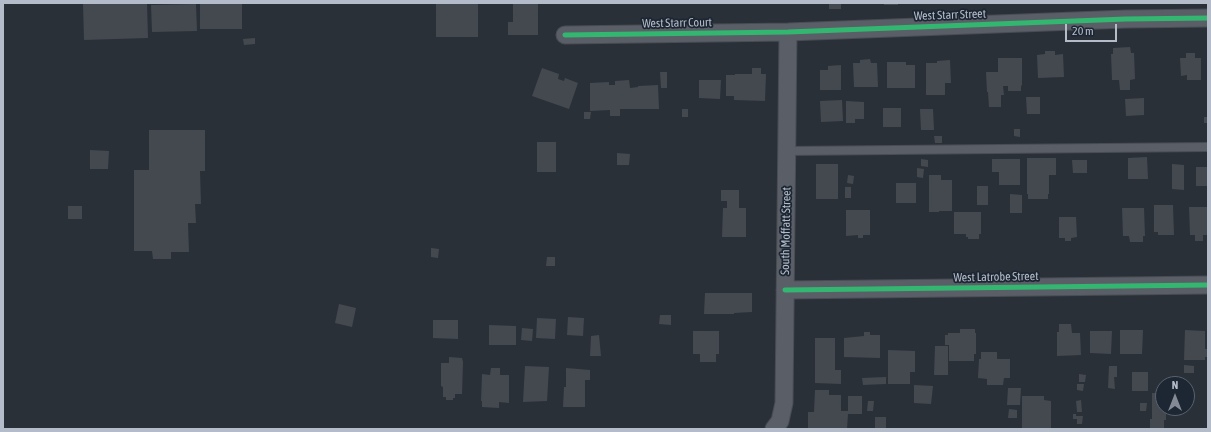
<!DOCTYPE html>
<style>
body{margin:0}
#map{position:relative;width:1211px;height:432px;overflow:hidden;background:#2a3038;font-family:"Asap Condensed",sans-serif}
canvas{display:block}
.frame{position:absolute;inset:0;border:4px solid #b4bcc9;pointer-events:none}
.north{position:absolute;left:1155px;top:376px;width:40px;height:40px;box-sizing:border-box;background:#1d2633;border:1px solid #59626f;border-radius:50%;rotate:0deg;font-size:11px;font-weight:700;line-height:16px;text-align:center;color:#b4bcc9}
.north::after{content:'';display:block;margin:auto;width:14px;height:18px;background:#848b96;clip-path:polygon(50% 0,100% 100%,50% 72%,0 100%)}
.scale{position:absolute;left:1065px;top:24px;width:52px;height:18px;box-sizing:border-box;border:2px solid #b4bcc9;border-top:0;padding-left:5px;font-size:12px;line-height:14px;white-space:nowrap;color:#b4bcc9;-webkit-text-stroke:3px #1d2633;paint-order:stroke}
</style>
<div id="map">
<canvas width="1211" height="432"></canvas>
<div class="frame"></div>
<div class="north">N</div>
<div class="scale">20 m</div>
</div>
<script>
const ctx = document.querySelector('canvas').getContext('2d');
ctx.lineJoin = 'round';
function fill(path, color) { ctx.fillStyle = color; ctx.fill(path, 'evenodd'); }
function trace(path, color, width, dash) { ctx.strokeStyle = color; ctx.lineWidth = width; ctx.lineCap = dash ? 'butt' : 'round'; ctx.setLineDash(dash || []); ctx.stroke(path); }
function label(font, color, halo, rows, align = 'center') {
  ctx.font = font + ' "Asap Condensed",sans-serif'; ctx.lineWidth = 3.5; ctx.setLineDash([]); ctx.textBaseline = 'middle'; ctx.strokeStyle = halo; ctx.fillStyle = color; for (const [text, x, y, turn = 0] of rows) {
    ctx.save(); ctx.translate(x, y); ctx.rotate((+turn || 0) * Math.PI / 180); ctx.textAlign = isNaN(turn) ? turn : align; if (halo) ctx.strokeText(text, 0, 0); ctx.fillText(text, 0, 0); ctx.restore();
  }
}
fill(new Path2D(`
 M147,3L148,38L84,40L83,4Z
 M436,3H478V37H436Z
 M513,3H538V35H508V22H513Z
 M829,3H841V9H829Z
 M884,3H898V5H884Z
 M196,4L197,31L152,32L151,5Z
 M200,4H242V29H200Z
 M255,38V44L244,45L243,39Z
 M1130,47L1131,53H1134L1135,79L1130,80V90H1120L1119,80H1112L1111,54H1113V48Z
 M1045,51H1055V55L1063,54L1064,77L1038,78L1037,55L1045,54Z
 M1186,53H1195V58H1201V80H1187V75L1181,76L1180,58H1186Z
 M998,58H1022V86L1021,85V91H1008V86H1003L1004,95H1001V107H989L988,92H987L986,72H998Z
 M870,59L871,63H877L878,87H854L853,63H860V60Z
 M950,60L951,83H945V95H926V63H937V61Z
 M887,62H906V65H915V88H887Z
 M841,65V90H820V70H828V66Z
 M542,68L559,74L558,79L564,81L565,78L578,83L569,109L532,96Z
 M752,68H761V74H766L765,101L734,100V96H726V75H735V74H752Z
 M660,72H667V88H661Z
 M629,80L630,88L638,87V86L658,85L659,109H620V116H610V110L590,111V83L609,82V85H615V81Z
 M699,80H721L720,99L699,98Z
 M1026,97H1040V114H1027Z
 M1144,98V115L1126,116L1125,99Z
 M842,100L843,121L821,122L820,101Z
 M846,101L864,102V119H855V123H846Z
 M883,108H901V127H883Z
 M682,109H688V117H682Z
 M920,109H933L934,130H921Z
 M584,112H591L590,119H584Z
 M1204,117H1208V123H1204Z
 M1014,129H1020V137L1014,136Z
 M149,130H205V171H200L201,204H195L196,223H188L189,252H171V259H153L152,251H134V170H149Z
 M934,136H942V143H935Z
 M537,142H556V172H537Z
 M90,150L109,151L108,169H90Z
 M617,153L630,154L629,165H617Z
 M1147,157L1148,179H1128V158Z
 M1027,158H1056V175H1049V194H1048V199H1028V194H1027Z
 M921,159L928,160V167L921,166Z
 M992,159H1020V185H999V172H992Z
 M1072,160H1087V173H1073Z
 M816,164H838V199H816Z
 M1172,164L1184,165V190L1172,189Z
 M1196,167H1208V186H1196Z
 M917,168L924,169L923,178L917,177Z
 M848,175L854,176L853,184L847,183Z
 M929,175H941V180H952V211H939V212H929Z
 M896,183H916V203H896Z
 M977,186H988V205H977Z
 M845,187H851V198H845Z
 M721,190H739V208H746V237H722L723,208H727V201H721Z
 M1010,194L1022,195V213H1010Z
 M1154,205H1173L1174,235H1158V232H1154Z
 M68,206H82V219H68Z
 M1189,207H1207V235H1203V241H1195V235H1190Z
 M1122,208H1144L1145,236H1143V242H1130L1129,236H1123Z
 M846,210H870V235H863V238H858V235L846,236Z
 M954,212H981V234H979V239H968V237H966V234H954Z
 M1059,217H1076L1077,237L1071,238V241H1065V238H1059Z
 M431,248L439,249L438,258L431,257Z
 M547,257H555V266H546Z
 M705,293H752V312L734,313V314H704Z
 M339,304L356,308L352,327L335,323Z
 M660,315H671V325L659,324Z
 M568,317L584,318L583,336L567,335Z
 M537,318L556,319L555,339L536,338Z
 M433,320H458V339L433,338Z
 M1059,324H1071L1072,333H1080L1081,355L1057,356V332H1059Z
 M489,325L516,326V345H489Z
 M522,328L533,329L532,341L521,340Z
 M960,329H975V333H976V354H974V361H949V345H945V335H948V333H960Z
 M1120,330H1143L1142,354H1120Z
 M1185,330L1205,331V349H1207V357H1205V360H1184Z
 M693,331H719V354H716V362H700V354H693Z
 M1090,331H1112L1111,354L1090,353Z
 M864,332H870V335H880V358L844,357V338L864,336Z
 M599,335L601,356H590L591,336Z
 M815,338H835V370H841V384L815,383Z
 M935,346H948V375H934Z
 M888,350L915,351V372H910V384H888Z
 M981,352H997V359H1010V378H1004L1003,385H987V379L978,378L979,359H981Z
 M449,357L462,358L463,362L462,394H455V398H453V400H446V397H443V387L441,386V363H449Z
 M1184,365L1194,366V373H1184Z
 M525,366L549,367L547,401L523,402Z
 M1109,366H1117V377H1114L1115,389L1108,388Z
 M491,368H500V375H509V403L499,402V408L482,407V401H481L482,374L490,375Z
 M566,368L590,370V380H585V407H563L564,387H566Z
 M1132,372H1148V391H1132Z
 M1079,374L1086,375L1085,382H1079Z
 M886,377V384L863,385L862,378Z
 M1077,384H1084L1083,391L1077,390Z
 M914,385L933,386L931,404L914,403Z
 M1008,388H1021L1020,405H1007Z
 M815,390H829V395H841V411H848V396H862V414H848L847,429L808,428V412H814Z
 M1152,393H1163V408H1166V420H1164V429H1150V419H1152Z
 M1022,396H1044V400L1051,401V429H1022Z
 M1081,400L1082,412H1077L1076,401Z
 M868,401H874L873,411H867Z
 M1140,403H1147L1146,411H1140Z
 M1009,409L1017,410V418H1008Z
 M1073,414H1076V416H1083L1082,424H1077V419H1073Z
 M875,417H886V429H875Z`), '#444950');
const service = new Path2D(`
 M787,151L1208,147`);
const minor = new Path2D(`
 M565,35L788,32L1126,19L1208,18
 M785,290L1208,285
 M774,429L780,421L784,403L788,32`);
trace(service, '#484c53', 10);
trace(minor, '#484c53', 19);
trace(service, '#5a5e66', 8);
trace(minor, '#5a5e66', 17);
trace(new Path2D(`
 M565,35L788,32L1126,19L1208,18
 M785,290L1208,285`), '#33b770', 5);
label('12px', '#b4bcc9', '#1d2633', [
 ["West Starr Street",950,15,-2],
 ["West Starr Court",677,23,-1],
 ["South Moffatt Street",786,231,-89],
 ["West Latrobe Street",996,277,-1]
]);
</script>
